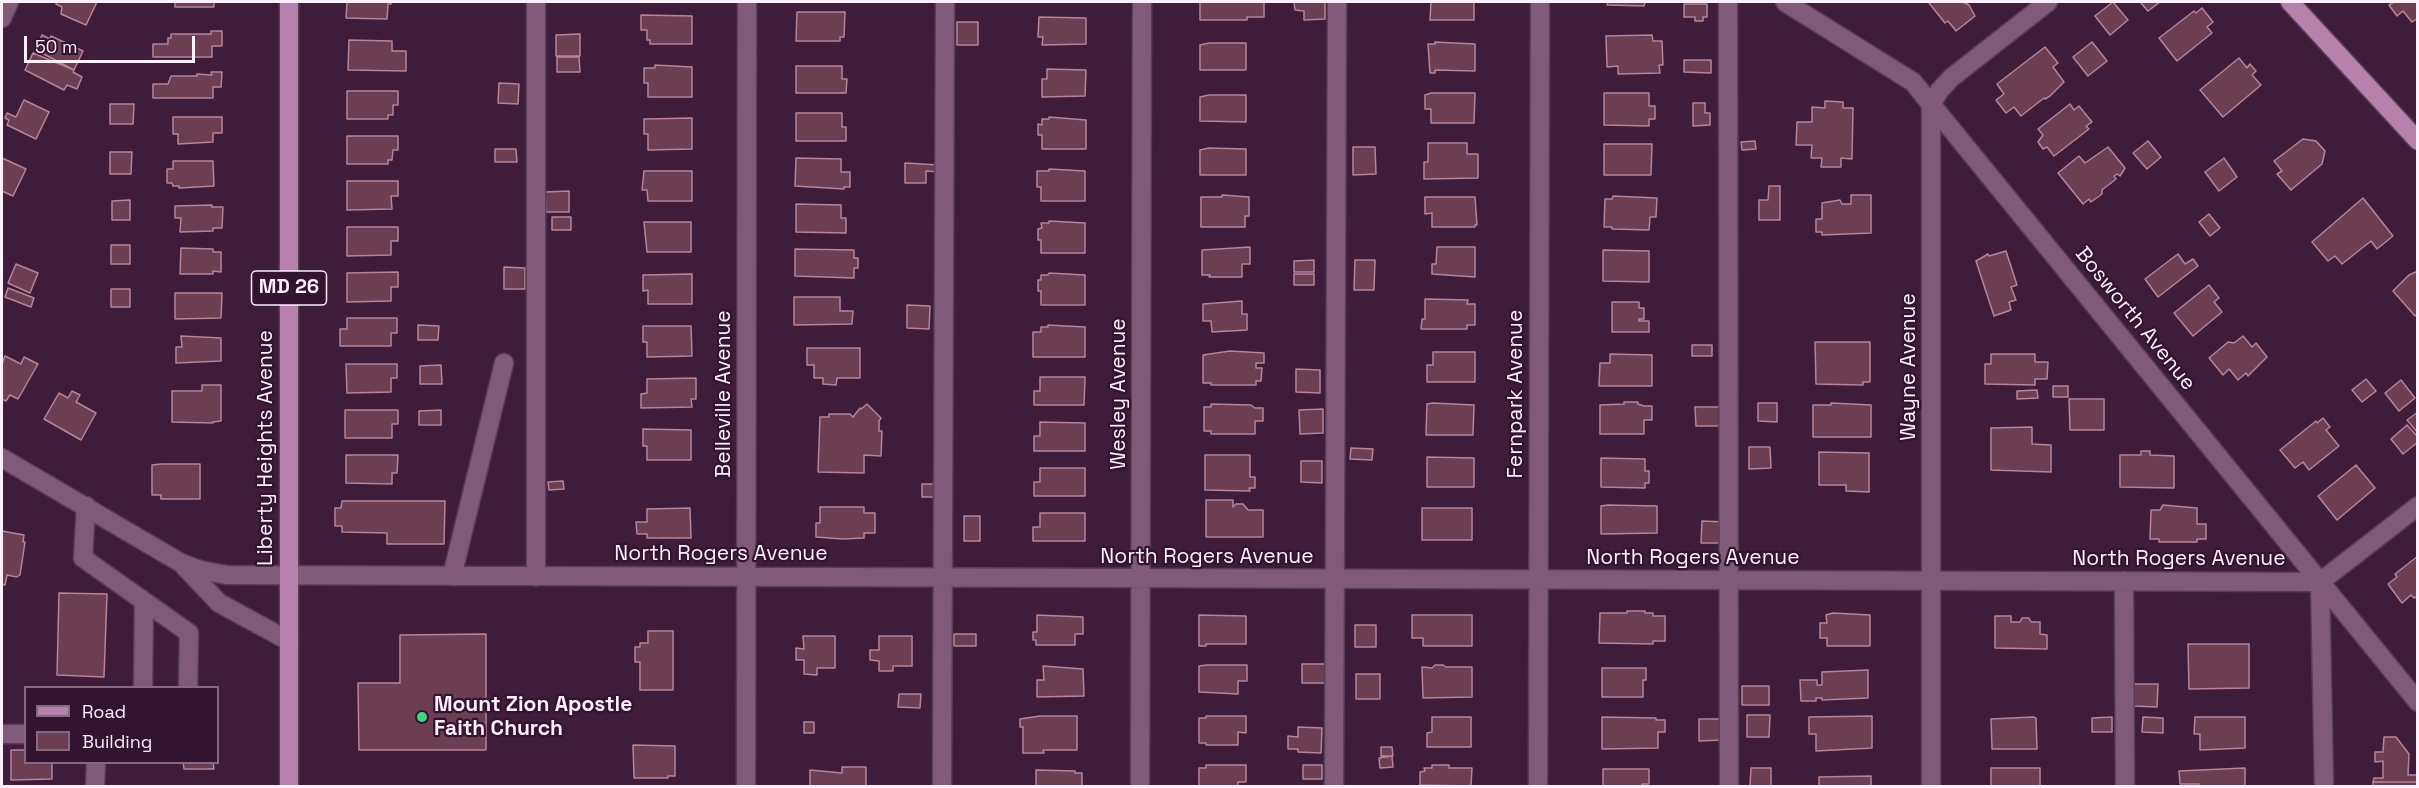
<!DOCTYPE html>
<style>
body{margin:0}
#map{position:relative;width:2419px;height:788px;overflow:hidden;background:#3f1d3a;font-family:"Space Grotesk",sans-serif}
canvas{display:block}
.frame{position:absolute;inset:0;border:3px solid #fdeffa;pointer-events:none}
.legend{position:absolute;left:24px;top:686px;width:195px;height:78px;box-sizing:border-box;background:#341330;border:2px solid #846b81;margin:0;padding:8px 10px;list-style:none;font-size:18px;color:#fdeffa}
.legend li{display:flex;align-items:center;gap:12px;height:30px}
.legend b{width:30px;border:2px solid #846b81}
.scale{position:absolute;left:24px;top:36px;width:171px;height:27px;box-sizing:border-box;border:3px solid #fdeffa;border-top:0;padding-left:8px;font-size:18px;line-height:21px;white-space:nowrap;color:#fdeffa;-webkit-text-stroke:4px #341330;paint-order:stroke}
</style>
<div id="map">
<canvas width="2419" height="788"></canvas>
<div class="frame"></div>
<ul class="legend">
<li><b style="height:8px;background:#b681ad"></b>Road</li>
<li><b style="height:16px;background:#6b3e51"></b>Building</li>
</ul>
<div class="scale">50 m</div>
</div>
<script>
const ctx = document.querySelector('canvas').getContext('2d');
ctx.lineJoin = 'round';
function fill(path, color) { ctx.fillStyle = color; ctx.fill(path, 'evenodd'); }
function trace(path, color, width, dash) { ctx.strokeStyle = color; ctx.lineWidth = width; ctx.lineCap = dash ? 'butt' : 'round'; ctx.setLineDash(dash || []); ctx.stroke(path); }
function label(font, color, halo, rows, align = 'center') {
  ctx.font = font + ' "Space Grotesk",sans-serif'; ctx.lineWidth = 4.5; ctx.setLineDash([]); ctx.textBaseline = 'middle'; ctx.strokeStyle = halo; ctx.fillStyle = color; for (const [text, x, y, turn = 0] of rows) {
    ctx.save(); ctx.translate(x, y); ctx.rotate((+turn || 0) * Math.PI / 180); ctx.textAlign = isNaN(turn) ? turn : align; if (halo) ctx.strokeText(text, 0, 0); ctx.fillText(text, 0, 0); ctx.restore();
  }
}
const building = new Path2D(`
 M57,2H97L86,25L61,14L62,7L56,4Z
 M175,2H214V7H175Z
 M347,2H391V4H388L387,19L346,18Z
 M1200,2H1264V17H1247V20H1200Z
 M1294,2H1325V19L1304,20V11L1295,10Z
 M1431,2H1474V20H1430Z
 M1608,2H1645L1644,6L1607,5Z
 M1931,2H1963L1969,5L1975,16L1956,31L1948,21L1945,23L1929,3Z
 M2113,2L2128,20L2110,35L2095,16Z
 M2140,2H2160L2148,11Z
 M2394,2H2418V18L2412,22L2403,11L2397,16L2389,5Z
 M1684,4H1707V17H1703V21H1695V17H1684Z
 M2202,8L2213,22L2207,27L2212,33L2177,61L2159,38L2194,11L2196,13Z
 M797,12H845L844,37H840V41H796Z
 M641,15L692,16V44H650V40H647V30H641Z
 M1039,17L1086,18V44L1042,45L1043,37H1038Z
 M957,22H978V45H957Z
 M211,31H222V46H212V57H153V44H168V38H171V34H211Z
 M580,34V56H556V35Z
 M42,35L50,39L51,36L83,51L74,70L36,50Z
 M1652,35L1653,41H1662L1663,65H1659L1660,73L1618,74V66L1607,67L1606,36Z
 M349,40L392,41V51H406V71L348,70Z
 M1435,42L1475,44V71L1435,70V73H1430L1428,44H1435Z
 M2092,42L2107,61L2088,76L2073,57Z
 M1209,43H1246V70H1200V45Z
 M2045,47L2058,63L2053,67L2064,82L2050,96L2045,99L2044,98L2021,116L2014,107L2006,113L1996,100L2004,94L1997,84Z
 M33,53L74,70L73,72L82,77L77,89L67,85L64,90L25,70Z
 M557,57H579L580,72H557Z
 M2239,58L2247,68L2250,64L2256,71L2252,75L2261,85L2223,117L2200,90Z
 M1684,60H1711V73L1684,72Z
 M655,65L692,67V97H648V83H644V68H655Z
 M796,66H842V79H847L846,93H796Z
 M1047,69L1086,70L1085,96L1042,97V79H1047Z
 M211,72H222L221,87H213V98H153V84H168L171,76H197V74L212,75Z
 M499,83L519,84L518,104L498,103Z
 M347,91H398V105H393V115H388V119H347Z
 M1431,93H1475L1474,123H1431V109H1425V95Z
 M1604,93H1649V106H1655V119H1649V126L1604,125Z
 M1209,95H1246V122L1200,121V97Z
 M24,100L49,112L36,139L7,125L9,120L5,118L7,113L16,117Z
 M1825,101L1843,102V108H1853L1852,159L1841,158V167H1821L1822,158H1811L1812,145H1796L1797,122H1812V107L1825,108Z
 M1693,103H1705V113H1710V125L1693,126Z
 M110,104H134L133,124H110Z
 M2070,104L2074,110L2079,106L2092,122L2086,126L2089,129L2054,156L2047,147L2043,149L2038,142L2043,135L2038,129Z
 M796,113H842V127H846V141H796Z
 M173,117H222V133H213V142L178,144V134H173Z
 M1049,117L1086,120V149H1042V135H1038V124L1042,125V119H1049Z
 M692,118V149L648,150V134H644V119Z
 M347,136H398V150H393L392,160H388V164H347Z
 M2303,139L2316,141L2325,151L2322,164L2291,190L2277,174L2282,171L2274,161Z
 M1755,141L1756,149L1742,150L1741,142Z
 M2148,141L2161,157L2147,169L2133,153Z
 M1428,143H1467V154H1478V178L1424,179V162H1428Z
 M1604,144H1652L1651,175H1604Z
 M1353,147H1375L1376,174L1353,175Z
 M2108,147L2125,168L2120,176L2117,174L2114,176L2116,179L2102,190V194L2091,202L2089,199L2083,204L2058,173L2079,156L2085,163Z
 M1209,148L1246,149V175H1200V150Z
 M495,149H516L517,162H495Z
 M110,152H132L131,174H110Z
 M2,158L26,169L13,196L2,191Z
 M796,158L841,159V172H850V187H844V189L795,186Z
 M2224,158L2237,177L2219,191L2205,172Z
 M173,161H213L214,186L179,188V186H173L172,183H167V169H173Z
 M905,163L939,165L940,172L926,171V183H905Z
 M1049,169L1085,171V201H1041V187H1037V171H1049Z
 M644,171H692V201H648L647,190H642Z
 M347,181H398V196H391L392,209L347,210Z
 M1769,186H1780V220H1759V200H1768Z
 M569,191V212H546L545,192Z
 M1222,195L1249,197V216H1245V227H1201V197H1222Z
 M1851,195H1871V233L1822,235V232H1816V219H1822V203L1840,200L1842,204H1851Z
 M1613,196L1657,198L1656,217H1650L1649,230L1612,229V227H1604L1605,199H1612Z
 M1425,197H1475L1477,225H1475V227H1432V213L1425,214Z
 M2363,198L2393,236L2377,249L2371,241L2342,264L2335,256L2328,261L2312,242Z
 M130,200V220H112V201Z
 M796,204L841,205V218H846V233L796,232Z
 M212,205V207H223L222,228H213V231L180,232L181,218H175V206Z
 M2209,214L2220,228L2210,236L2199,222Z
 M552,217H571V230H552Z
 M1049,221L1085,223V253H1041V240H1038V229L1042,228L1041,223H1049Z
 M644,222H691V252H647Z
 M347,227H398V241H391V255L347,256Z
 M111,245H130V264H111Z
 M1250,247V264H1242V277H1209L1210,275H1202V250Z
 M1437,247H1475V277L1432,274V264H1436Z
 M181,248L213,249V252H221V272L213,271V274H180Z
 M795,249L854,250V258H858V268H854V278L795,276Z
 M1603,250L1649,251V282L1603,281Z
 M2006,251L2017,285L2011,287L2016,300L2009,302L2011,310L1994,316L1976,261L1988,254L1989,256Z
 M2178,254L2185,264L2193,259L2198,266L2158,297L2145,279Z
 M1314,260V272H1294V261Z
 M1355,260H1375L1374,290H1354Z
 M16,264L38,273L30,293L8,283Z
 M504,267L525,268V289H504Z
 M2418,271V313L2415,316L2393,291L2409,275Z
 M398,272V287H391V301L347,302V273Z
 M1049,273L1085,275V305H1041V291H1038V280H1041V275H1048Z
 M692,274V304H648V290L643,291V275Z
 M1294,274H1314V285H1294Z
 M2209,285L2219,298L2214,302L2222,312L2193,336L2174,313Z
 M8,288L34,298L31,307L5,297Z
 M111,289H130V307H111Z
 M175,293H222L221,318L175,319Z
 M794,297H840V311H853L852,324L794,325Z
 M1425,299L1468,300L1467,304H1475V325H1467V329H1421L1422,319H1425Z
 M1242,301V314H1247V330L1212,332L1211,321H1203V304Z
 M1612,302H1639V308H1644V319H1639V321H1649V332H1612Z
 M907,305L930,306L929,329L907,328Z
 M347,318H397V333H391V346H340V329H347Z
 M418,325L439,326L438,340H418Z
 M1048,325L1085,327V357H1033V332H1041V327H1048Z
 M643,326H691L692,356L647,357V342H643Z
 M181,336L221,338V361L176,363V347H182Z
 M2243,336L2252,347L2256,343L2267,357L2248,376L2246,373L2238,380L2229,369L2223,375L2209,358L2228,342L2234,343Z
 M1815,342H1870V382H1863V385L1816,384Z
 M1692,345H1712V356H1692Z
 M807,348H860V378H837L836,385L823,384V378H814V365H807Z
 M1230,351L1264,353V363H1256V368H1262L1261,381H1256V385H1211V383H1203V355Z
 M1433,352H1475V382H1427V365H1433Z
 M1610,354L1652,355V386H1599L1600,363H1610Z
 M1991,354H2035V362H2048L2047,379H2035V385L1985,384V364H1991Z
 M5,356L21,364L24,357L38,364L18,399L10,395L6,401L2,399V364Z
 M346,364H397V378H391V392L347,393Z
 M441,365L442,384H420V366Z
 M1296,369L1320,370V393L1296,392Z
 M1040,377H1085L1084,405H1034V391H1040Z
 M696,378V399H691L692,407L641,408V394L647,393V379Z
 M2366,379L2376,391L2362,402L2352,390Z
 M2401,380L2415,398L2399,411L2385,393Z
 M202,385H221V421L213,422V423L172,422V391H202Z
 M2053,386H2068V397H2053Z
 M2037,390L2038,398L2017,399V391Z
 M72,391L80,395L76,402L96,413L81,440L44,419L59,393L68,398Z
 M2069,399H2104V430H2070Z
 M1624,402H1638V404L1644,406H1652V420H1644V434H1600V405L1624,404Z
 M1433,403L1474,405L1473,435H1426L1427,404Z
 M1758,403H1777V422L1758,421Z
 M1831,403L1871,405V437H1813V405H1831Z
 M867,404L881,418L879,421V431H882L881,456L864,455V473L818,472L820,417H829V414H850L853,417L860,408L861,409Z
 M1211,404L1251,405L1255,408H1263V421H1255V434H1211V431H1204V407H1211Z
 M1695,407H1724V426H1696Z
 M1323,409V433L1300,434L1299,410Z
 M345,410H398V424H392V438H345Z
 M441,410V425H419V411Z
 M2418,412V433L2407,420Z
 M2323,418L2330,427L2326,430L2339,446L2309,470L2303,462L2295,468L2280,450L2316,421L2317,423Z
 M1040,422L1085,423V451H1034V436H1040Z
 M2407,425L2418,437V442L2403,454L2391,439Z
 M2032,427V444L2051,445V472L1991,470V428Z
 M643,429L691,430V460H647V446H643Z
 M1749,447H1770L1771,468L1749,469Z
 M1351,448L1373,449L1372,460L1350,459Z
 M2141,451H2150V455L2174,456V488L2120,487V455H2141Z
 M1819,452L1869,453V492L1846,491V485H1819Z
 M346,455H398L397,473H392V484L346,483Z
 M1205,455H1250V477H1255V488H1249L1250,491L1205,490Z
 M1427,457L1474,458V487H1427Z
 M1601,458L1645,459V471H1649V483H1645V488L1601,487Z
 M1301,461H1322V483L1301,482Z
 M161,464H200V499H161V495H152V465Z
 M2356,465L2375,488L2337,520L2318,496Z
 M1040,468H1085V496H1034V482H1040Z
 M563,481L564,489L549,490L548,482Z
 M922,484H934V497H922Z
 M1206,500H1233V507L1236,504H1243L1248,510H1263V537H1206Z
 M342,501H445L444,544H387V533L342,532V526H335V508H341Z
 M1608,505L1657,506V533L1601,534V506Z
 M2163,505L2197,508V524H2206V539H2197V542H2159V539H2150L2151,510H2160Z
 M820,507H864V513H875V533H864V538L843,539L816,537V523H820Z
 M690,508L691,538H647V534H637L636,522H647V509Z
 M1422,508H1472V540H1422Z
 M1040,513H1085V541H1033V527H1040Z
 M964,516H980V541H964Z
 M1702,521L1725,522L1724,543H1701Z
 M2,531L24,535L23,542H25L20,575L17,577L7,575L5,585H2Z
 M2418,556V596L2414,598L2411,595L2402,603L2388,584L2397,577L2395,574Z
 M59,593L107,594L104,677L57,675Z
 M1627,611H1645V613H1653V616H1665V641H1653V644L1599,643L1600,613H1627Z
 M1833,613L1870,615V646H1827V638H1820V623H1827L1826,615Z
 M1037,615L1083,617V634H1075V645H1036V640H1033V632H1037Z
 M1199,615L1246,616V644H1206V646H1199Z
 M1412,615H1472V646H1423V638H1412Z
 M1995,616H2011V622H2020L2022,618H2029L2031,622H2040V634L2047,635V649L1995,648Z
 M1355,625H1376V647H1355Z
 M648,631H673V690H640V662H635V647H640V643H648Z
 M486,634V750H359L358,683H400V635Z
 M954,634H976V646H954Z
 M803,636H835V668H817V675L804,674V660H796V648L804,649Z
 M879,636H912V666H893V671H879V661L870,660V650H879Z
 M2188,644H2249V688L2189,689Z
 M1302,664H1325V683H1302Z
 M1207,665H1247V681H1238V694L1199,692V666Z
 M1435,665H1443L1446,667H1472V697L1423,698L1422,667L1432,668Z
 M1043,666L1083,669L1084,696L1037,697V680H1044Z
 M1602,668H1646V680H1643V697H1602Z
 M1868,670V698L1822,700V698H1816V701H1801L1800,680H1817V685H1822V672Z
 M1356,674H1380V699H1356Z
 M2133,684H2158L2157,707L2133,706Z
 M1742,686H1769V705H1742Z
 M899,694H921L920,708L898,707Z
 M1747,715H1770L1769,737H1747Z
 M1077,716V750H1043L1044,753H1023V727H1020V719L1040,716Z
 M1206,716H1246V733L1238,732V745H1206V743H1199V718H1206Z
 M1872,716V748L1816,751V734H1809V717Z
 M1432,717H1471V747H1427V733L1432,732Z
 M1602,717L1656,718V720H1665V732H1658V748L1602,749Z
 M2033,717L2036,718L2037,749H1992L1991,719Z
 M2112,717V732H2092V718Z
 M2143,717L2163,718V733L2142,732Z
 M2195,717H2245V748L2200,750V734H2194Z
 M1699,719H1720V740L1699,741Z
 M804,722H814V733H804Z
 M1298,727L1322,728L1321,753L1298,752V749H1288V736L1298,737Z
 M2384,737H2396L2409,754L2408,775H2417V782H2373L2374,778H2383V761L2375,762V752H2383Z
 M633,745L675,746V776H668V778H634Z
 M1381,747H1392L1393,756H1381Z
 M11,750H26V762H52V779L11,780Z
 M1392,756L1393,767L1380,768L1379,758Z
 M183,762H213L214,769H184Z
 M1206,765H1246V782H1238V786H1199V768H1206Z
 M1303,765H1322V779H1303Z
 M1432,765H1449V768H1472L1471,786L1420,785V772L1425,771L1424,768H1432Z
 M842,767H866V786H810V770L842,773Z
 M1751,768H1771V786H1750Z
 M1991,768H2040V786H1991Z
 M2245,768V786H2199V784H2180L2179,771Z
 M1603,769H1649V784H1642V786H1603Z
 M1036,770L1075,771V773H1082V786H1036Z
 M1871,776V786H1819V777Z
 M2373,782H2417L2418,786H2373Z`);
fill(building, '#6b3e51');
trace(building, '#b88499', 1.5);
const minor = new Path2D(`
 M1728,2L1729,786
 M1785,2L1913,82L2418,702
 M2,18L9,2
 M2,458L181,563L200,570L227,575L2320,582L2418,506
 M86,506L83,558L189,633L188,688
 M184,566L219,603L289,641
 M452,576L504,363
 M536,577V2
 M2124,581L2125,786
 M2320,582L2324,786
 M143,688L144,601
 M2,734H26
 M95,786L96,762
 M746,786L747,2
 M942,786L945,2
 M1140,786L1142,2
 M1334,786L1337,2
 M1538,786L1540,2
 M1931,786V105L1939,91L1951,78L2048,2`);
const major = new Path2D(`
 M289,2V786
 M2290,2L2418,141`);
trace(minor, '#593d55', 21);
trace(major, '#593d55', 21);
trace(minor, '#815a7a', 18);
trace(major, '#b681ad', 18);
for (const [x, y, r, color] of [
 [422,717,6,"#3ed77d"]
]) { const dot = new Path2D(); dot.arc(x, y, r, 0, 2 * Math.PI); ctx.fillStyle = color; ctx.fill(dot); trace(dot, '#341330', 2); }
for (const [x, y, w] of [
 [289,288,75]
]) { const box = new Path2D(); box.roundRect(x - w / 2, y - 17, w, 34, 4.5); ctx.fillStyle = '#341330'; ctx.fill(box); trace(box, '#fdeffa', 1.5); }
label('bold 20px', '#fdeffa', null, [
 ["MD 26",289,288]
]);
label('21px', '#fdeffa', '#341330', [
 ["Bosworth Avenue",2135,319,51],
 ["Wayne Avenue",1909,367,-90],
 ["Belleville Avenue",724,394,-90],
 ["Wesley Avenue",1119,394,-90],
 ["Fernpark Avenue",1516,394,-90],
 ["Liberty Heights Avenue",266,448,-90],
 ["North Rogers Avenue",721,554],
 ["North Rogers Avenue",1207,557],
 ["North Rogers Avenue",1693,558],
 ["North Rogers Avenue",2179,559]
]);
label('bold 21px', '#fdeffa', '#341330', [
 ["Mount Zion Apostle",434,705],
 ["Faith Church",434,729]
], 'left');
</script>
